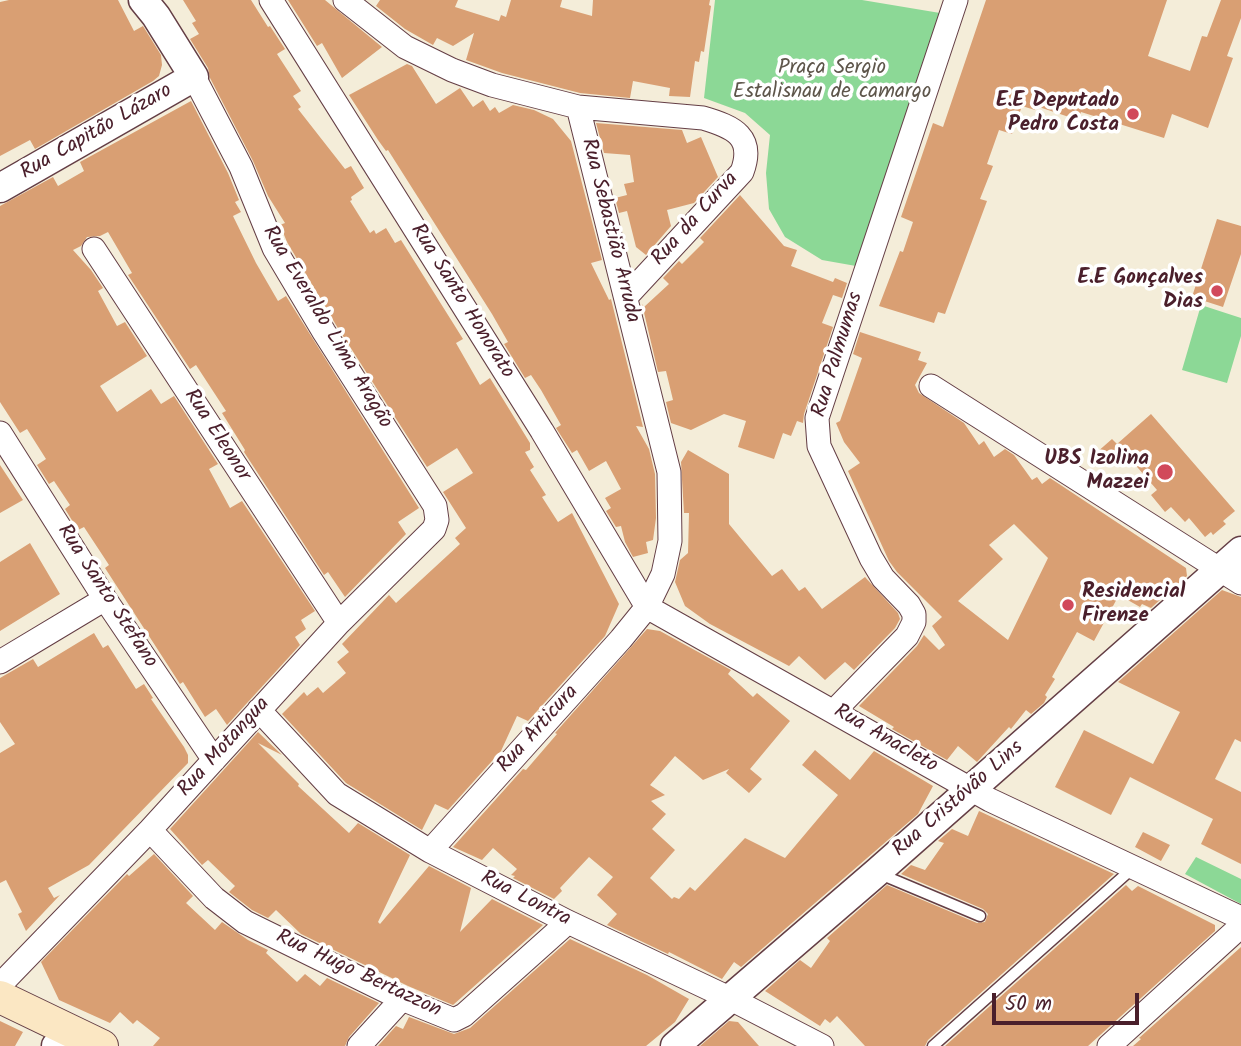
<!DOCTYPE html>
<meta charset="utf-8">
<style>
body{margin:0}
#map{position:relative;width:1241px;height:1046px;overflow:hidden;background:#f4edd9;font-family:Kalam,sans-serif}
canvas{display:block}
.scale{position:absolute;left:992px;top:993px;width:147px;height:32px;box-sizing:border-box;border:4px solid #4a1f2b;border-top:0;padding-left:9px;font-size:21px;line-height:24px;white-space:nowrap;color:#4a1f2b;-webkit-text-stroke:5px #fff;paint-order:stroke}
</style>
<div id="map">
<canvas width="1241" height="1046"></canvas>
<div class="scale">50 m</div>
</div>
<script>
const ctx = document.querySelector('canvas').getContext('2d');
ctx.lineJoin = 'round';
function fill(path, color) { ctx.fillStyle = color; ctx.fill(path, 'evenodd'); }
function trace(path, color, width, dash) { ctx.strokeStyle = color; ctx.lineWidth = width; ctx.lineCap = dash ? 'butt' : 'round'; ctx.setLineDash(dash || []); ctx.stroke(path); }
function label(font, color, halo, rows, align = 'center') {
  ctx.font = font + ' Kalam,sans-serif'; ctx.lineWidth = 7; ctx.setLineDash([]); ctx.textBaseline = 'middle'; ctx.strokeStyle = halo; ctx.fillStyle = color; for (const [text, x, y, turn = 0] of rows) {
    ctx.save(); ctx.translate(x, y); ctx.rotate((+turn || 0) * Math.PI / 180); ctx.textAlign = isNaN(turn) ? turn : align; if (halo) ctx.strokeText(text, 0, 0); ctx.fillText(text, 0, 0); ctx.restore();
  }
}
fill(new Path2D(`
 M715,0H862L940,13L856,266L822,260L785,237L769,209L766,173L770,135L745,113L704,98Z
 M1201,305L1241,318V336L1227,383L1182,370Z
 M1196,857L1241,879V904L1185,874Z`), '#8cd896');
fill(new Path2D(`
 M9,0H118L134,31L143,26L161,55L162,65L159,76L153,81L35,149L30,140L0,156V2Z
 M183,0H251L268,27L270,26L285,49L277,54L301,91L293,96L301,107L298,109L345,169L351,166L364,188L351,197L352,200L350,201L370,233L374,230L376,234L386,228L395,243L401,240L463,339L456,343L480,385L490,378L530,443V450L525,452L534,467L530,470L546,495L542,497L558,522L572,513L619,604L605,636L528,721L517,716L501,751L448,810L435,804L422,830L346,783L282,714L304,692L307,696L318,687L323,693L346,673L337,662L349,652L342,644L389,595L396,603L460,544L455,538L466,528L443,492L473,473L457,448L427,467L336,325L287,242L280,225L285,223L268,196L253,161L210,78L208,68L190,39L199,34L192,23L196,21Z
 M288,0H325L382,47L342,78L322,43L317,46Z
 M380,0H458L455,7L499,21L501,15L506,17L511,0H562L560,7L592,16L593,0H710L709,5L711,6L704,52L701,51L699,62L695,61L690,97L669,96L670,88L633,81L630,98L580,93L502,73L466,60L474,33L453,46L437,38L433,45L405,29L376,6Z
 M986,0H1167L1148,56L1190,71L1202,36L1207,37L1221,0H1241V18L1227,56L1233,58L1208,128L1172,114L1164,138L1081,112L1078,120L1036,106L1035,110L1022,106L1012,134L999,130L987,164L993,166L980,199L987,201L945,314L938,312L934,323L879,306L900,251L903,252L913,222L901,217L933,123L943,127Z
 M407,64L412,66L436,104L460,88L473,107L483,100L490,111L495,107L499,113L513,105L534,110L553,119L571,141L602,260L591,263L609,300L611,299L643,427L636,426L649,449L655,474L656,518L653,540L646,542L648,553L633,557L625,542L621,526L616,527L606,511L611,508L605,498L621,489L606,461L589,471L577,450L572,453L556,428L561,425L541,390L531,375L525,378L504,344L508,342L492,314L388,150L386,151L378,140L349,95Z
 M191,101L228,173L239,200L235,202L241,212L233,216L256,263L278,301L286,296L419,508L398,522L406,534L345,597L328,572L324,575L244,452L245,450L222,413L226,411L196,365L190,369L128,275L132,273L108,232L100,236L87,237L81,246L73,250L91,270L103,288L98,291L117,326L125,322L147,356L100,386L117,412L151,389L161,404L174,396L218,464L209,469L230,508L242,501L315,611L301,620L306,629L295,637L300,645L227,725L216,709L205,717L183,682L180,684L105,568L109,565L84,527L78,530L65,509L70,505L54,481L49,484L37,465L46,459L27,429L20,433L0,402V206L53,177L58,186L84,171L80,162Z
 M596,123L682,130L687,143L701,137L718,177L694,203L667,210L671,226L646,255L636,247L627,211L619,213L615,198L627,195L624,184L634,182L630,155L604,153Z
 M740,195L784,246L797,250L791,266L833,282L835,278L847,283L842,298L833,295L822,323L833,327L804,414L803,423L797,421L791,436L783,433L774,459L738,447L746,421L724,414L691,430L671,423L666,402L673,400L666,371L658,372L642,304L644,307L669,284L663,278L679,261L682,264L704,242L700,238Z
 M1217,219L1241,226V254L1223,307L1192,297Z
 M860,332L921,352L918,360L927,363L915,385L919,393L964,423L979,445L984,441L994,457L1005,449L1014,455L1032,480L1037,477L1042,484L1050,478L1186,568L1187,576L1151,608L1142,604L1140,607L1119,595L1094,641L1077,632L1052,677L1055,679L1045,695L1047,697L1044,703L1031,714L1026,710L1011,729L1009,727L977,762L958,746L947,760L892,729L894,727L859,706L917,646L924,635L939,650L945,645L932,626L942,617L897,572L889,561L848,471L860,463L844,442L836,423L840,421L862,358L853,354ZM1014,524L1048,558L1008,640L958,601L1003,559L989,545Z
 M1151,414L1235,511L1223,521L1226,524L1213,535L1211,532L1205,537L1189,518L1185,522L1171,507L1165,512L1151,495L1157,490L1125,453L1110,467L1096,453L1112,439L1120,447L1117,444Z
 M688,450L729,474V524L772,576L782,569L799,591L805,587L822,609L865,577L898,613L900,619L895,628L854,670L845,662L825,680L799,656L789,666L710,624L685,606L675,582L680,560L688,553L689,513H684L681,462Z
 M0,465L23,500L0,513Z
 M30,543L60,594L0,631V562Z
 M1222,590L1241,597V742L1235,739L1215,779L1241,792V864L1201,844L1213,819L1130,777L1111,815L1055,787L1084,730L1153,764L1180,712L1118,682Z
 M647,629L660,631L731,670L728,674L753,697L757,693L790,721L750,769L762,779L749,793L726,773L729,769L703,780L675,756L650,785L665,795L651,801L666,814L652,829L675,850L650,878L672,899L674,897L679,899L690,887L695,891L745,838L785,858L838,795L802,765L815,750L850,780L874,751L933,786L918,814L741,967L734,962L722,979L669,952L668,954L607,925L617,914L597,895L613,877L589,857L560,888L562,891L554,899L513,878L515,876L511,875L517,869L493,848L482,860L453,847L523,769L526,770L557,734L555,733Z
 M94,633L103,648L108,645L136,689L144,684L153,698L151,699L184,747L188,755V763L89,865L48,888L54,898L60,895L26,931L18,914L22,912L6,880L0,883V753L15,744L0,722V678L33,659L38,667Z
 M258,732L282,755L258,743L299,784L298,786L349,833L358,823L410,855L378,922L380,924L429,866L471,888L460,932L492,899L543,925L453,1005L408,986L301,934L276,910L268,918L252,910L229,892L235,886L208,860L202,865L170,829Z
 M979,811L1114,874L928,1040L925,1046H865L837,1016L830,1023L825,1019L820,1026L765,991L800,960L811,968L830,941L827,938L887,885L977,923L985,922L988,914L983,909L901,874L911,865L925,870L944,843L938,841L952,829L968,836Z
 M1143,832L1170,845L1161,861L1135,847Z
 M154,854L193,896L186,903L215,930L222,922L248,940L268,950L266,953L297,982L305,974L320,986L327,978L379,1003L349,1037L345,1046H153L160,1038L137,1020L133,1024L120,1012L110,1023L59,1000L41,962L127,874L129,876Z
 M1126,885L1132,891L1138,886L1215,925V931L1088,1046H945Z
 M570,939L647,975L689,999L675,1022L646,1046H378L396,1026L403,1029L409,1017L454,1034L470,1028Z
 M1241,947V1046H1133L1141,1039L1139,1038Z
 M0,1021L23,1032L15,1046H0Z
 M729,1021L738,1022L759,1046H700Z`), '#d99f73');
const service = new Path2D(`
 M880,874L980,916
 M933,1046L1134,867`);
const minor = new Path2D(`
 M271,0L542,431L647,607L990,800L1241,918
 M345,0L405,47L452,70L492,85L578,107L703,118C734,127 755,137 742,172L626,297
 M94,249L339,623
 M931,386L1241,583
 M0,433L105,599L214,760
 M0,662L105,599
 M259,710L337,794L430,851L568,922L729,998L822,1046
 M835,710L907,636L914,622V614L909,605L883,578L871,558L819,446L817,418L956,0
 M150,830L214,898L245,922L402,999L454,1020L464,1015L568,922
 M430,851L621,639L647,607L663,574L670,541L669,472L578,107
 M0,985L150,830L339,623L434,529L437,520L435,506L324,332L274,248L241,167L194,77
 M359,1046L402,999
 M1109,1046L1241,926`);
const tertiary = new Path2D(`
 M0,188L194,77L156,16L143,0
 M56,1046L71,1031
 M675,1046L876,873L1241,551`);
const secondary = new Path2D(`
 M0,997L102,1046`);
trace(service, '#643e45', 13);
trace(minor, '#643e45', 25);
trace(tertiary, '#643e45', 31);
trace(secondary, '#643e45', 34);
trace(service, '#fff', 10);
trace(minor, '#fff', 23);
trace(tertiary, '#fff', 28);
trace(secondary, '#fbe7c3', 32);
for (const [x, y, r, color] of [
 [1133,114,7,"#d1495b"],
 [1217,291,7,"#d1495b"],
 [1165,472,9,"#d1495b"],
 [1068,605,7,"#d1495b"]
]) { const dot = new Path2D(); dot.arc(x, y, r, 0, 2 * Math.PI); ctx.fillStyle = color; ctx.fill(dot); trace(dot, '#fff', 2.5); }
label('21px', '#5e564b', '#fff', [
 ["Praça Sergio",832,69],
 ["Estalisnau de camargo",832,93]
]);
label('bold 21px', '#4a1f2b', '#fff', [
 ["E.E Deputado",1119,102],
 ["Pedro Costa",1119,126],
 ["E.E Gonçalves",1203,279],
 ["Dias",1203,303],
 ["UBS Izolina",1149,460],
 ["Mazzei",1149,484],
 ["Residencial",1082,593,"left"],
 ["Firenze",1082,617,"left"]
], 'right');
label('21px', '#4a1f2b', '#fff', [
 ["Rua Capitão Lázaro",97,133,-30],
 ["Rua da Curva",696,220,-48],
 ["Rua Sebastião Arruda",609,231,76],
 ["Rua Santo Honorato",461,302,58],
 ["Rua Everaldo Lima Aragão",326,328,59],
 ["Rua Palmumas",839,355,-73],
 ["Rua Eleonor",216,436,57],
 ["Rua Santo Stefano",106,597,57],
 ["Rua Articura",539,730,-48],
 ["Rua Anacleto",885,740,30],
 ["Rua Motangua",225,748,-48],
 ["Rua Cristóvão Lins",959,800,-41],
 ["Rua Lontra",525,900,27],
 ["Rua Hugo Bertazzon",358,975,25]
]);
</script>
